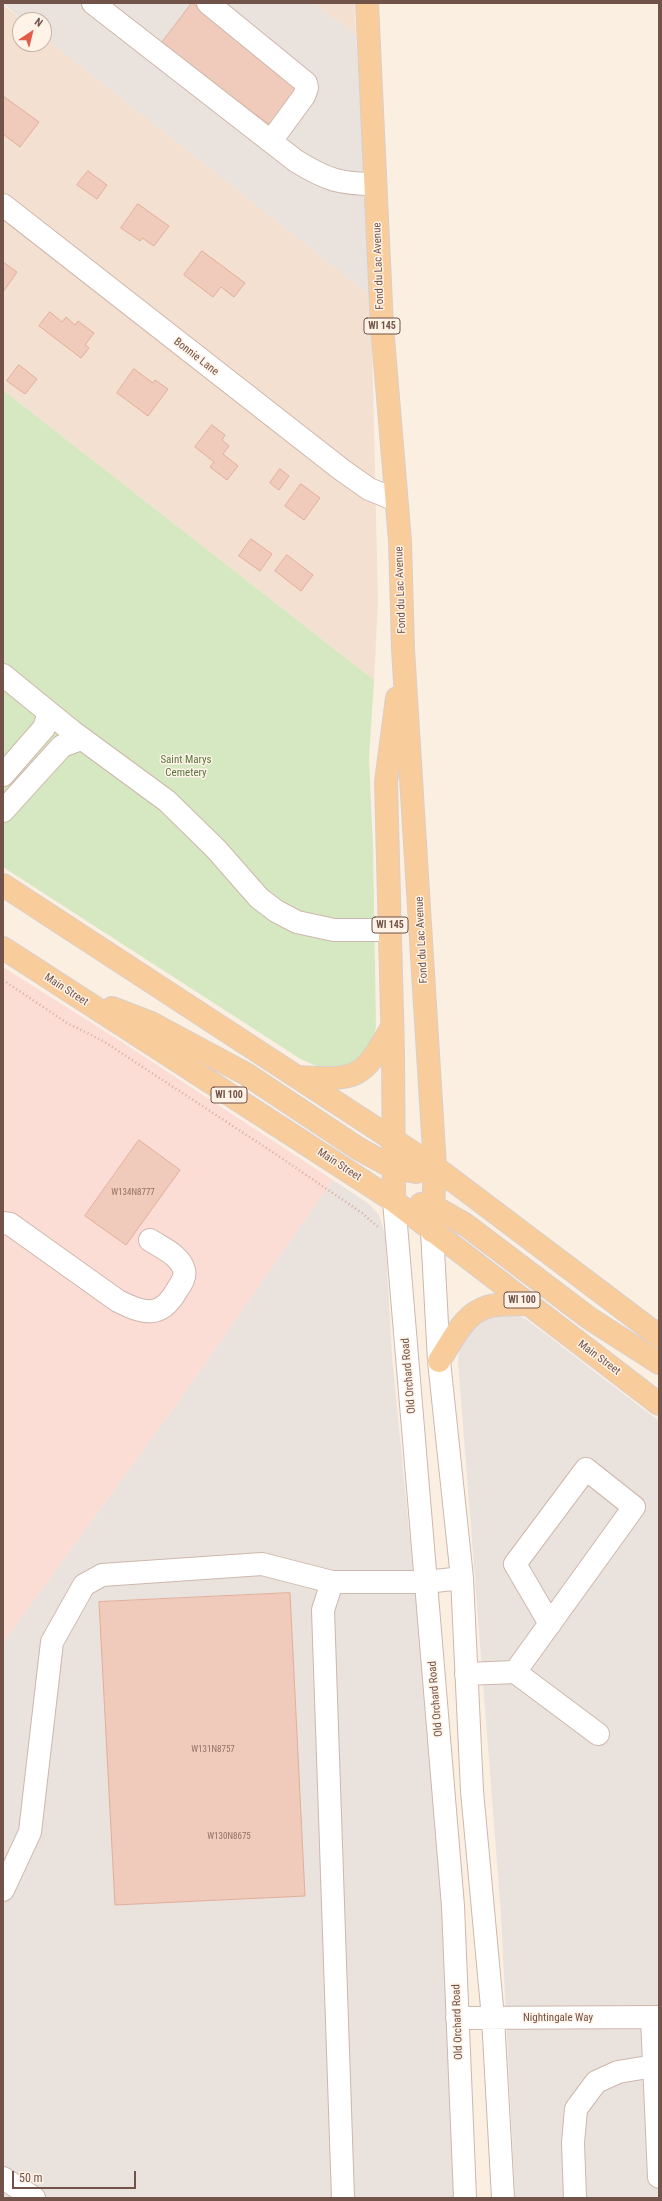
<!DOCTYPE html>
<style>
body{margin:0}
#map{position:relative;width:662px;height:2201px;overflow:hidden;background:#fbefe2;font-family:"Roboto Condensed",sans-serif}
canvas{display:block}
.frame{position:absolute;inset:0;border:4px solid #725349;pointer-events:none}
.north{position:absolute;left:12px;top:12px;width:40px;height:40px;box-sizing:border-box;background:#fff3e7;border:1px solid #c7b3a8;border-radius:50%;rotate:35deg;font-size:11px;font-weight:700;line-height:16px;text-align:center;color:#725349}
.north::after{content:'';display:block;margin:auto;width:14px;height:18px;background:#e35c49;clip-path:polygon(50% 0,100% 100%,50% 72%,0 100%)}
.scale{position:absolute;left:12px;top:2171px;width:124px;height:18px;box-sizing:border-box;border:2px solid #725349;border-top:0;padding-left:5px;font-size:12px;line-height:14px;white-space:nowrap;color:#725349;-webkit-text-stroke:3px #fff3e7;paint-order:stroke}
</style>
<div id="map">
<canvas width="662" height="2201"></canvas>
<div class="frame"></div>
<div class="north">N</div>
<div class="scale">50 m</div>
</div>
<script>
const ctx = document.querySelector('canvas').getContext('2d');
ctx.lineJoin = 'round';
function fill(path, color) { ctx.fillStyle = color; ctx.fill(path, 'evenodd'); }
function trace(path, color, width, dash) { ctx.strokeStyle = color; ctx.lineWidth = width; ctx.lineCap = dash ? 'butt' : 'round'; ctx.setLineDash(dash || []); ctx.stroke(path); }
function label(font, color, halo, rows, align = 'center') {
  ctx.font = font + ' "Roboto Condensed",sans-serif'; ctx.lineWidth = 3; ctx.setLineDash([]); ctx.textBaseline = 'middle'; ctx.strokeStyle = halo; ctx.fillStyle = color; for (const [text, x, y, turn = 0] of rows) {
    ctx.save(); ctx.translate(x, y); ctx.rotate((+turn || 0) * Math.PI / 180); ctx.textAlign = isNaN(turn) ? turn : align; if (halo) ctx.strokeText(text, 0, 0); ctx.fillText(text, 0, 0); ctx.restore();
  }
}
fill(new Path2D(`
 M314,3H354L356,35Z
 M3,5L22,20H20V44H44V37L371,296L378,602L374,680L3,390Z`), '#f3e0d0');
fill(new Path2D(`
 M3,967L125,1044L333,1180L177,1404L3,1643Z`), '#fcddd5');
fill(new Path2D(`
 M3,3H314L356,35L371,296L44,37V20H22Z
 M333,1180L369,1204L379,1215L385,1234L392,1356L438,1828L455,2198H3V1643L177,1404Z
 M511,1313L526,1319L659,1421V2198H515L501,1914L458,1361L460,1345L468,1332L487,1315Z`), '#eae2dd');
fill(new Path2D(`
 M3,390L374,680L369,758L373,848L376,1026C374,1036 371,1051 363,1058C343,1076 319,1069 299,1058L3,867Z`), '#d5e8c1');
const building = new Path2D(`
 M192,3L300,85L270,125L161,44Z
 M3,96L39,122L20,147L3,134Z
 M88,171L107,185L97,199L77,185Z
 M138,204L169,226L154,246L142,238L140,241L121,228Z
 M202,251L245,283L234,297L221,287L213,297L184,275Z
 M3,262L17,272L3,292Z
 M50,312L62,322L66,317L75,325L78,321L94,333L85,345L89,348L81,358L39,326Z
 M19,365L37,379L25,394L7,381Z
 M134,369L153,383L155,380L168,389L148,416L117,393Z
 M212,425L225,435L222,440L229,446L223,454L238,466L227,480L210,467L214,462L195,447Z
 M280,469L289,476L279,490L270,483Z
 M301,484L320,498L304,520L285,506Z
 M251,539L272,554L260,571L239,556Z
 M287,555L313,575L301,591L275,571Z
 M139,1140L180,1170L126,1245L85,1216Z
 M290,1593L305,1896L115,1905L99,1602Z`);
fill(building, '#f0caba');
trace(building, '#e2af9b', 1);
const minor = new Path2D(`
 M93,3L296,161C327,180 340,184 375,184
 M208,3L306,83L307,88L304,96L271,141
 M3,205L342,470L369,489L396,500
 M3,675L73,732L167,801L216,849L259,898L276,911L297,922L334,930H390
 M3,775L44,728L49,713
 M3,811L62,746L81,739
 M394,1201L453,1906L465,2198
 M3,1223L10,1224L118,1301C144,1314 161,1319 177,1290C181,1284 186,1277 184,1270C180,1255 162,1248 150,1240
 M432,1231L439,1361L462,1578L472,1791L493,2018L503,2198
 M332,1582L323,1610L343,2198
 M515,1672L634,1507L586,1469L515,1564L550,1624
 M466,1674L515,1672L598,1734
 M3,1890L30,1832L52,1642L84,1585L102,1575L262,1564L332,1582H426L462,1578
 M652,2017L659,2177
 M457,2018L659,2017
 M3,2178L34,2198
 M575,2198L573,2143L576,2109L596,2082L618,2072L654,2066`);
const major = new Path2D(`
 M367,3L382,326L400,541L403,649L435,1167L432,1231
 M3,885L435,1167L659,1336
 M3,948L394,1201L659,1404
 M112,1008L151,1023L246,1074L359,1149L394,1168L416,1172L435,1167
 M298,1077C358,1080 362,1080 392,1027
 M394,1201L393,1052L386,782L397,698
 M421,1204L433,1206L466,1225L589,1318L659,1363
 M439,1361C452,1342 463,1314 487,1307C499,1303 515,1305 528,1304`);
trace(minor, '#ceb7ac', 24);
trace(major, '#d8cfcc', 24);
trace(new Path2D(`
 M3,980L67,1023L103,1041L274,1153L362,1213L378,1227`), '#d4ad9e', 2.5, [1, 3]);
trace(minor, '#fff', 22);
trace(major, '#f9cc9b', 22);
label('9px', '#927165', null, [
 ["W134N8777",133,1193],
 ["W131N8757",213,1750],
 ["W130N8675",229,1837]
]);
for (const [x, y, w] of [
 [382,326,36],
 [390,925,36],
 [229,1095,36],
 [522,1300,36]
]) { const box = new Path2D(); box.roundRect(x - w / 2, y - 8, w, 16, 3); ctx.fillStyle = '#fff3e7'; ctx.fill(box); trace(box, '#725349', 1); }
label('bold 10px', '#725349', null, [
 ["WI 145",382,326],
 ["WI 145",390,925],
 ["WI 100",229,1095],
 ["WI 100",522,1300]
]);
label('11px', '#725349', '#fff3e7', [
 ["Fond du Lac Avenue",379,266,-92],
 ["Bonnie Lane",196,357,38],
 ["Fond du Lac Avenue",401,590,-92],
 ["Fond du Lac Avenue",422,940,-93],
 ["Main Street",66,990,33],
 ["Main Street",339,1165,33],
 ["Main Street",599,1358,37],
 ["Old Orchard Road",409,1376,-95],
 ["Old Orchard Road",436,1699,-95],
 ["Nightingale Way",558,2018],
 ["Old Orchard Road",458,2022,-92]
]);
label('11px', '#577842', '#fff3e7', [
 ["Saint Marys",186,760],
 ["Cemetery",186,773]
]);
</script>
